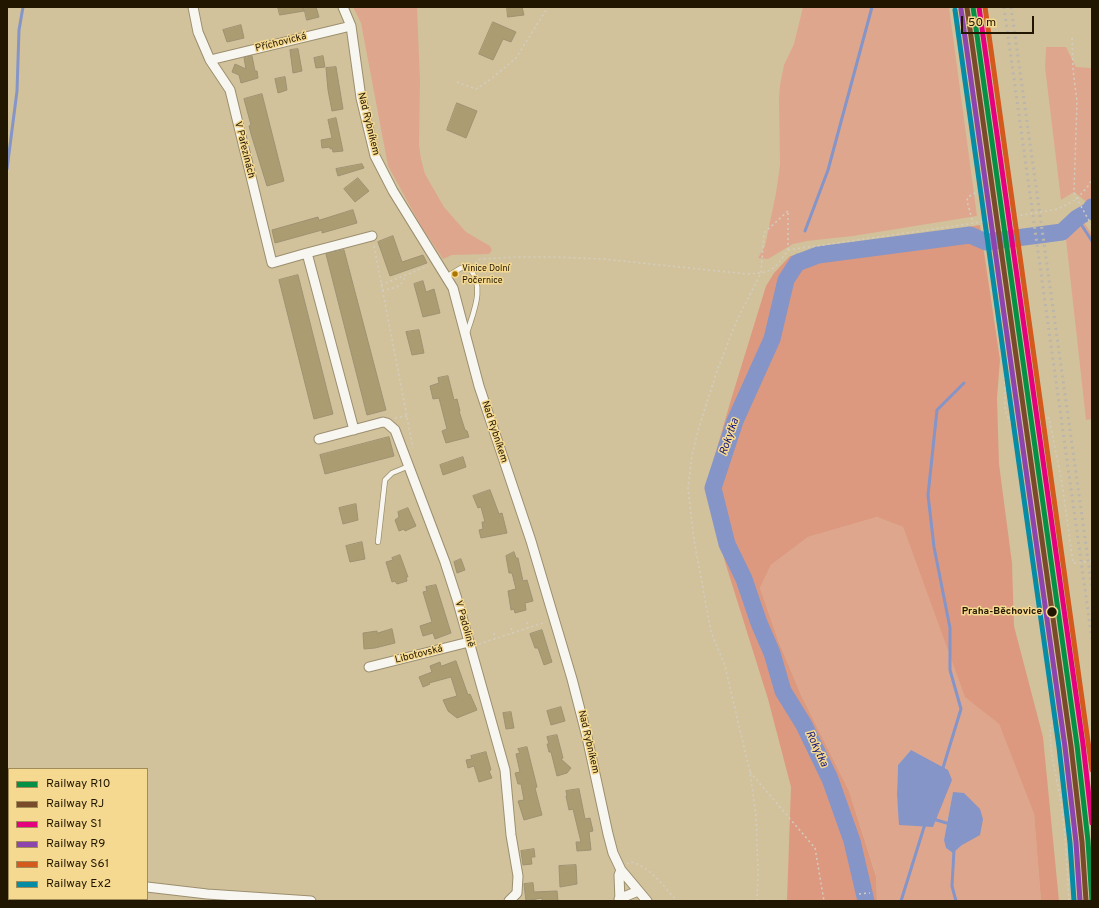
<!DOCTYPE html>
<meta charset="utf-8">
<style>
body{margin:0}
#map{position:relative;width:1099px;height:908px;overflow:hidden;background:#d2c29b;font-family:Overpass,sans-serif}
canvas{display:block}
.frame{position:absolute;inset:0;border:8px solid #211700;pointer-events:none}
.legend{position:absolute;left:8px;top:768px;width:140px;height:132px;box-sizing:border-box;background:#f6d990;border:1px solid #a18b56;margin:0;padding:5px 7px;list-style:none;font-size:12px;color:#211700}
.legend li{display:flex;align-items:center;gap:8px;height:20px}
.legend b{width:20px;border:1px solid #a18b56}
.scale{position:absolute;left:961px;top:16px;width:73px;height:18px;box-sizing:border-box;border:2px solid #211700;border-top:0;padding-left:5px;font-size:12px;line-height:14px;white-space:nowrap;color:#211700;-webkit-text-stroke:3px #f6d990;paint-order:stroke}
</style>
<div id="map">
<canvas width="1099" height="908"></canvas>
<div class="frame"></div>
<ul class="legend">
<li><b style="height:5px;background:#059145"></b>Railway R10</li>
<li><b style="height:5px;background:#7a4b2a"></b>Railway RJ</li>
<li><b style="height:5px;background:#e5007d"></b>Railway S1</li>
<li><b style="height:5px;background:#8e44ad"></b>Railway R9</li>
<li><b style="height:5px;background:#d3591d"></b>Railway S61</li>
<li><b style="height:5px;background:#078ca5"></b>Railway Ex2</li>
</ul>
<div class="scale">50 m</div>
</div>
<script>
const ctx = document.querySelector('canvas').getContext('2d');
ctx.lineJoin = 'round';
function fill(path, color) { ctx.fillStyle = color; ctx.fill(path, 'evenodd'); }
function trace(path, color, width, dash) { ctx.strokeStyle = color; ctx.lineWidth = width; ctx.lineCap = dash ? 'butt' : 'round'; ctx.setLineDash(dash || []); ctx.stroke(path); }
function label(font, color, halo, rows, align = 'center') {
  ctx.font = font + ' Overpass,sans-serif'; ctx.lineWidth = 3; ctx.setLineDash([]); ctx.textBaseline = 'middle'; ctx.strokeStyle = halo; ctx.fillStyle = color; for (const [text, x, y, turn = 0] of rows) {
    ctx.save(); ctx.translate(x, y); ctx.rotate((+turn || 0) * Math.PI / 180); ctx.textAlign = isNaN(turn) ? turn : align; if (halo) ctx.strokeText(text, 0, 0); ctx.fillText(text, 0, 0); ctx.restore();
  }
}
fill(new Path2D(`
 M353,7H417L420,81L419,145L421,159L425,174L444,207L466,232L490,246L492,250L489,254L452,255L443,259L421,226L388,166L361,23Z
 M803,7H949L977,216L853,236L807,241L793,244L768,259L758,258L765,246L776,193L780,165L779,98L780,85L784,65L794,44Z
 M1046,47H1066L1076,67L1092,68V210L1083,199L1074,192L1061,200L1045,67Z
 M1077,212L1092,234V419L1086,420L1064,221Z
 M877,517L903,527L965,696L999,724L1034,814L1041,901H877L876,875L849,791L801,695L778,640L760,588L771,565L808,537ZM911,750L900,825L897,795L898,765ZM953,792L962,845L953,853L944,840Z`), '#dfa68e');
fill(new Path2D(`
 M980,225L1000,360L997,398L999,464L1012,563L1014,626L1043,737L1059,901H1041L1034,814L999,724L965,697L903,527L877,517L808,537L771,565L760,588L778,640L801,695L849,791L876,876L877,901H787L791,787L768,699L725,562L710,503L708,485L709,476L730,403L766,286L774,273L790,256Z`), '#dc9980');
fill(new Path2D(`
 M911,750L948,770L952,780L933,827L899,825L897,795L898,765Z
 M953,792L964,793L980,809L983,819L980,835L962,845L953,853L946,848L944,840Z`), '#8595c7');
trace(new Path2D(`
 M7,169L17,91L19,30L23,7
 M1077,218L1092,241
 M805,231L828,170L872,7
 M797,263V255
 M942,771L961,709L950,670V628L934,547L928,495L937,410L964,383
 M933,819L950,824
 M954,850L952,886L956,901
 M901,901L925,824`), '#8595c7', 3);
trace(new Path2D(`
 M866,901L852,841L830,779L804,725L783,691L772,653L759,623L744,579L727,544L713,488L735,421L772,339L786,280L797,263L818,255L970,235L986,242L1062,232L1077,218L1089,211L1092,207`), '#8595c7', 17);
const building = new Path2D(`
 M278,7H303L304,11L280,15Z
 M304,7H316L319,17L307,20Z
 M507,7H522L524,15L508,17Z
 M493,22L516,32L511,42L503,39L493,60L479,54Z
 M241,25L244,38L227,42L223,30Z
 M298,49L302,71L293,73L290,50Z
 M252,56L255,71H257L258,78L241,83L239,75L232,72L235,64L246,69L244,58Z
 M323,56L325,67L316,68L314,58Z
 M336,67L343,109L332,111L328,90L326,68Z
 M285,77L287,90L278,93L275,79Z
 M262,94L284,181L267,186L251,134L249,126L251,125L244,99Z
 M457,103L477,111L466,138L447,130Z
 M336,118L343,151L333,152L332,148L330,149V147L322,148L321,140L332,138L328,120Z
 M362,164L364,168L338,176L336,169Z
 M358,178L369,191L355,202L344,189Z
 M353,210L357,223L322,233V230L275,243L272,230L318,217L319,220Z
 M393,236L402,262L423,255L427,263L390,276L378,242Z
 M344,250L386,410L367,415L326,254Z
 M298,275L333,414L314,419L279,280Z
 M423,281L426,292L434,289L440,313L423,317L414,284Z
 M419,330L424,353L412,355L406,332Z
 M448,376L454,400L457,399L460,411H459L465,430L467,431L469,437L446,443L442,431L447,429L439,398L433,399L430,386L439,383L438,378Z
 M389,437L394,456L325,474L320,455Z
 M463,457L466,467L443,475L440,465Z
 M490,490L499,514L502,513L507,533L481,538L479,530L483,529L482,522H485L481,507L478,508L473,496Z
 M356,504L358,520L343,524L339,508Z
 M408,508L416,526L405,531L404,529L399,531L395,520L399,517L398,512Z
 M362,542L365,559L350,562L346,546Z
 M514,552L516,558H518L523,581L527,580L533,601L525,603L526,610L515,613L514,609L511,610L508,591L516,589L512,573H509L506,556Z
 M400,555L408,577H406L407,581L397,584L395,581L392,582L386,562L393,560L392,558Z
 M461,559L465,570L457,573L454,562Z
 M436,585L451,633L435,639L433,633L423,636L420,626L432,622L423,592L427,591L426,587Z
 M392,629L395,643L375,648L364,649L363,633L377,631V633Z
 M542,630L552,662L544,665L538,648H535L530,634Z
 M456,661L468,695L470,694L477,710L457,718L448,711L443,700L457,696L451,677L429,683L430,684L423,687L419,677L432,672L430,666L440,662L441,666Z
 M561,707L565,721L551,725L547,711Z
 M511,712L514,728L506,729L503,713Z
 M557,735L563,758L561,759L571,768L567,773L557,776L551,752H549L547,744H549L547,737Z
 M527,747L537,787L535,788L542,815L524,820L518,801L524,800L521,784H518L515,773L520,772L516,754L520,753L518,749Z
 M486,752L491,770L489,771L492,778L479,782L474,766L468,768L466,760L472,759L471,756Z
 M579,789L585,819L590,818L593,831L589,832L591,850L577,851L576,842H581L573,809L569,810L566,796H567L566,791Z
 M534,849L535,857H531L532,864L523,865L521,851Z
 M576,865L577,884L560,887L559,866Z
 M533,883L534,892L557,891L558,901H542V898L526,901L524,884Z`);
fill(building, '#ab9c71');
trace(building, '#9e9272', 1);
const lane = new Path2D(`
 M446,277L461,268H469C486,286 473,313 467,333
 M378,542L385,480L392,473L409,466`);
const street = new Path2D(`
 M193,7L198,32L210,60L230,90L272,263L307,253L354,430
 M343,7L351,26L361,98L375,156L393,191L453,288L479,386L531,541L572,679L587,737L608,834L613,853L621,870L647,901
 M210,60L351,26
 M307,253L372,236
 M319,439L383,422L387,423L395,430L445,562L457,599L505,770L511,835L518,876L517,893L509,901
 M369,667L469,642
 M7,886H9
 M147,887L207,894L311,901
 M619,899L638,891
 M73,901V899
 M620,901L619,875L621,870`);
trace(lane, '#9b8f6f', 6);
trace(street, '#9b8f6f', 11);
trace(new Path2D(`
 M1072,38L1073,69L1077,102L1074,192L1077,199L1092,226
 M457,82L476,89L491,79L516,58L548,7
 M967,103L982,195L975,193L968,197L967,201L973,223
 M374,246L413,448
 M788,250V211
 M475,263L480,259L517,257H555L603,259L747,274C772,273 774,270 788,250L982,222L1058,209L1077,199L1089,185L1092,179
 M990,263L997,300L1003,350L1005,388V411L1011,424H1013L1049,418L1062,483L1073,563L1092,561
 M381,285L428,266
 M382,290C392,289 403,287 405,276
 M395,418L407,416
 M1039,421L1040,427
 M527,622L528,628
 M511,628L513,633
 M494,633L495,639
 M479,644L546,622
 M1053,720C1044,738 1060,787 1062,810C1066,840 1067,871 1069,901
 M750,772L815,848L824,901
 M627,864L630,862C649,865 664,887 677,901
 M859,894L870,893
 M757,901L758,871L756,815L750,772L725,666L711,632L694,540L688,488L692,455L699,427L717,371L737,320L761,273L764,233L788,211`), '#d3cdc0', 1.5, [2, 3]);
trace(lane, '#f8f6f0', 4.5);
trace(street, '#f8f6f0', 9);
trace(new Path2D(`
 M1004,7L1092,640
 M1011,7L1092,588`), '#bab6ac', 3, [2, 4]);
trace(new Path2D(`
 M973,7L1077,745L1088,841L1092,901`), '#059145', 5);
trace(new Path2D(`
 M967,8L1071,746L1082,842L1086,901`), '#7a4b2a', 5);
trace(new Path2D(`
 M979,7L1083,744L1092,823`), '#e5007d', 5);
trace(new Path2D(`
 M961,9L1065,747L1076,842L1080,901`), '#8e44ad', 5);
trace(new Path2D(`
 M985,7L1092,770`), '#d3591d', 5);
trace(new Path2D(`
 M955,10L1059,747L1070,843L1074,901`), '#078ca5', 5);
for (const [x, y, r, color] of [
 [455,274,3.5,"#ac7400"],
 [1052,612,5.5,"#211700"]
]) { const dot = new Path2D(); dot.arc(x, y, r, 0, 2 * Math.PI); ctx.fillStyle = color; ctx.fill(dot); trace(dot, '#f6d990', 1.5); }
label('9px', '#211700', '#f6d990', [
 ["Vinice Dolní",462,269],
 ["Počernice",462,281]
], 'left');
label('10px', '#211700', '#f6d990', [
 ["Příchovická",281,43,-14],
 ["Nad Rybníkem",368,124,76],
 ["V Pařezinách",244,150,76],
 ["Nad Rybníkem",494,432,72],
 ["V Padolině",464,624,74],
 ["Libotovská",419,655,-14],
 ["Nad Rybníkem",588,742,77]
]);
label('bold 10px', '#211700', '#f6d990', [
 ["Praha-Běchovice",1042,612]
], 'right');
label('italic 11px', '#11167f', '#f6d990', [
 ["Rokytka",730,437,-71],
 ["Rokytka",816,749,65]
]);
</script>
